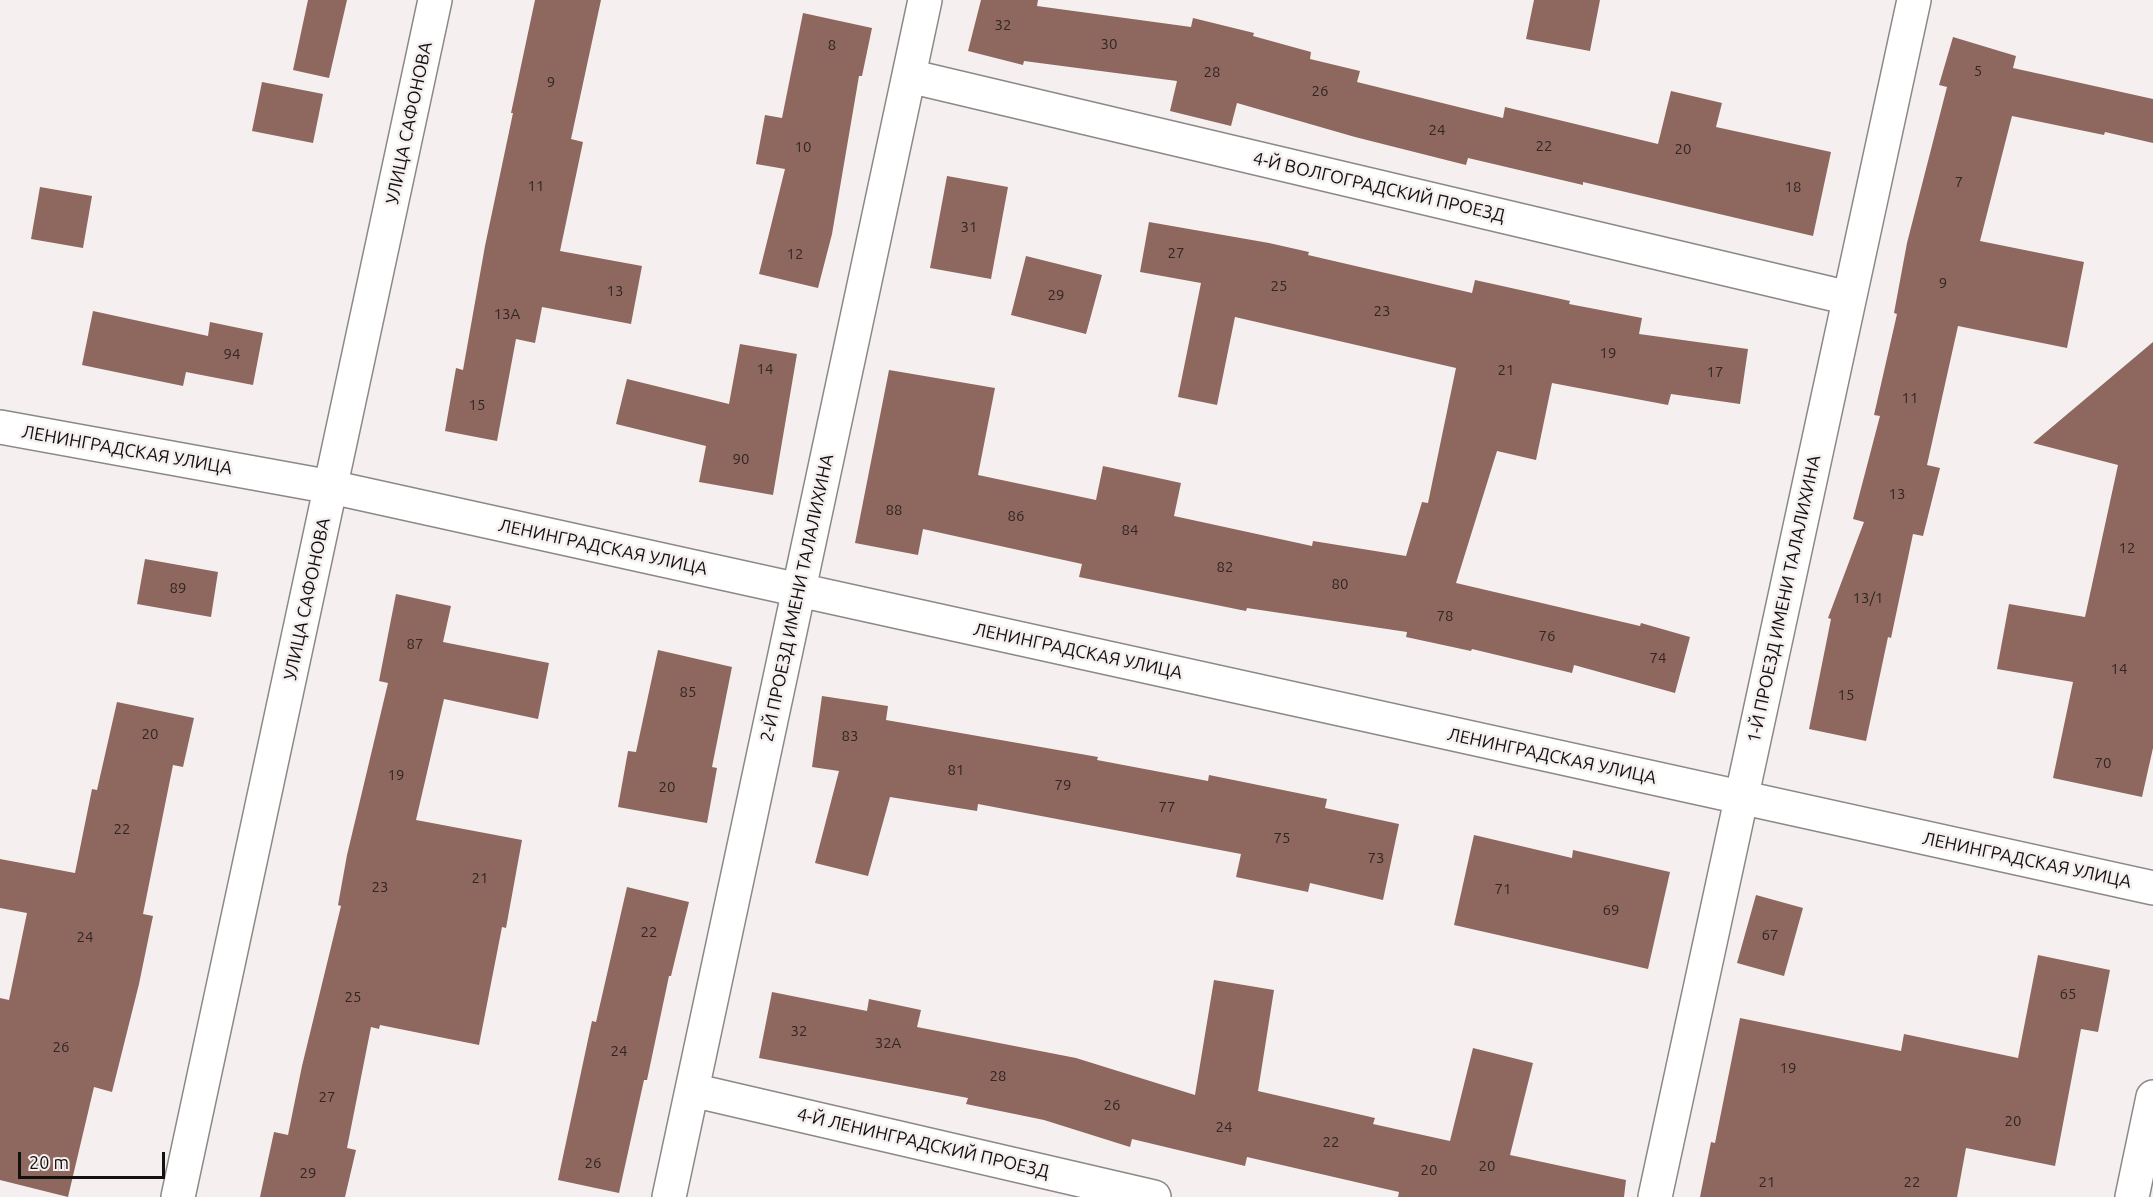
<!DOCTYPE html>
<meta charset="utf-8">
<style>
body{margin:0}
#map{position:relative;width:2153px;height:1197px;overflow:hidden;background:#f5f0ef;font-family:Ubuntu,sans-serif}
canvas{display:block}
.scale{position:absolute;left:18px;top:1152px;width:147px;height:27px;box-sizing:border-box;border:3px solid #121110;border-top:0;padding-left:8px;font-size:18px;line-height:21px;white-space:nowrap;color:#121110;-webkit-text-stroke:4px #f5f0ef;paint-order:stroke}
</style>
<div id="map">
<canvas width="2153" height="1197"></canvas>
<div class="scale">20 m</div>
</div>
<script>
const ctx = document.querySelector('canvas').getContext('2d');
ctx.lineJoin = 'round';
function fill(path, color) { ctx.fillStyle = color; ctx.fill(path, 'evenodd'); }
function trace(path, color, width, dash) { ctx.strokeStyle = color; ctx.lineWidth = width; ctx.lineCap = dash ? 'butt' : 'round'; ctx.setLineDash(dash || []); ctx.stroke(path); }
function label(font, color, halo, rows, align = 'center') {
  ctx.font = font + ' Ubuntu,sans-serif'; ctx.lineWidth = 5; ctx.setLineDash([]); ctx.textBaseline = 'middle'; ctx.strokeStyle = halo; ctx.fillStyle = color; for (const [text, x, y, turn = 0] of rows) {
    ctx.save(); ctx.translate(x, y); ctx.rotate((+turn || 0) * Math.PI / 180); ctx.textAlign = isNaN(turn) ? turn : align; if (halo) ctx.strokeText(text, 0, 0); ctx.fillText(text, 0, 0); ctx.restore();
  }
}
fill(new Path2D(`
 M308,0H347L329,78L293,70Z
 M535,0H601L571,139L583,142L560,251L642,266L631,324L542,307L535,343L516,339L497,441L445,431L456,368L463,370L485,246L513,113H511Z
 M981,0H1038L1037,6L1191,27L1193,18L1254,33L1253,36L1311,52L1310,59L1360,71L1357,82L1503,118L1505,107L1658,144L1671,91L1722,103L1716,127L1831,152L1813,236L1583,182V185L1468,158L1466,165L1355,137L1237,103L1231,126L1170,111L1177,81L1024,61L1023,65L968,51Z
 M1534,0H1600L1590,51L1526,39Z
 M803,13L872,28L862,76H859L832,234L818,288L759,274L785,169L756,164L765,115L782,118Z
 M1953,37L2016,56L2013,68L2153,99V143L2105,132L2104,135L2012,116L1980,241L2084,262L2067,348L1958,326L1927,465L1940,468L1923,536L1913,534L1891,638L1888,637L1866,741L1809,729L1831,619L1828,618L1864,522L1853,519L1880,416L1874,415L1897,314L1894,313L1907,243L1947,87L1939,85Z
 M262,82L323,94L313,143L252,131Z
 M947,176L1008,187L991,279L930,268Z
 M40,187L92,196L83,248L31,239Z
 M1149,222L1269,243L1309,252L1308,255L1472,293L1475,280L1570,301L1569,304L1642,318L1639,334L1748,349L1740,404L1671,394L1668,405L1552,383L1536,460L1497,451L1456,583L1640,626L1641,623L1690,637L1675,693L1574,665L1572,673L1472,649L1471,651L1406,637L1407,632L1247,608L1246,611L1157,593L1079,577L1082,564L923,529L918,555L855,543L889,370L995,388L978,475L1096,500L1103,466L1181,483L1174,516L1312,546L1313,541L1406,556L1422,502L1428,503L1456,368L1235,317L1217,405L1178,397L1201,283L1140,272Z
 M1026,256L1102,275L1086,334L1011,315Z
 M93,311L208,336L210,322L263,333L253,385L186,372L183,386L82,365Z
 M2153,342V748L2142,797L2053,778L2073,682L1997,669L2009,604L2085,617L2118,465L2033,443Z
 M740,344L797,354L773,495L699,482L706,446L616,424L627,379L729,404Z
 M145,559L218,572L211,617L137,604Z
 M396,594L451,606L443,642L549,663L538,719L444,699L416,820L522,840L506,928L502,927L479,1045L380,1025L379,1029L371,1027L347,1148L356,1150L345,1197H260L274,1132L288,1135L302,1066L341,906L338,905L347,855L388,683L379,681Z
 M658,650L732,667L712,767L717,768L707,823L618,807L628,751L636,752Z
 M822,696L888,706L886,720L1098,757L1097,760L1208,781L1209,775L1327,799L1325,808L1399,824L1383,900L1310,883L1308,892L1236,877L1241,854L978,804L977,811L890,797L868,876L815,863L839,771L812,767Z
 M117,702L194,718L183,767L173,765L143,914L153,916L139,984L112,1092L94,1087L68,1197L0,1180V998L9,1000L27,913L0,908V859L75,873L92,789L97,790Z
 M1474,835L1572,858L1573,850L1670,872L1648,969L1454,925Z
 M627,887L689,902L671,976H669L647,1080H644L619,1193L558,1180L592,1021L596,1022Z
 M1756,895L1803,908L1784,976L1737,963Z
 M2038,955L2110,970L2098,1032L2081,1029L2055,1166L1966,1148L1957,1197H1700L1711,1142L1715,1143L1740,1018L1901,1051L1904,1034L2018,1058Z
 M1214,980L1274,990L1258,1091L1375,1118L1373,1124L1450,1141L1473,1048L1533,1063L1510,1155L1626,1180L1624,1197H1398L1399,1192L1247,1157L1245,1166L1132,1139L1130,1147L1044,1120L966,1104L968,1098L759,1058L772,992L867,1011L869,999L921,1010L917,1027L1076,1058L1195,1095Z`), '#8e675e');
const minor = new Path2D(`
 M909,76L1849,298
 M0,427L331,487L2153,888
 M692,1090L1154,1197
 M178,1197L435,0
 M669,1197L925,0
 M1655,1197L1914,0
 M2132,1197L2153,1097`);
trace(minor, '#8c8886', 36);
trace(minor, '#fff', 33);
label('15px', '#312624', null, [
 ["32",1003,25],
 ["30",1109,44],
 ["8",832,45],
 ["5",1978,71],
 ["28",1212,72],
 ["9",551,82],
 ["26",1320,91],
 ["24",1437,130],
 ["22",1544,146],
 ["10",803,147],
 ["20",1683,149],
 ["7",1959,182],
 ["11",536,186],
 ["18",1793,187],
 ["31",969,227],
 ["27",1176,253],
 ["12",795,254],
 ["9",1943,283],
 ["25",1279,286],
 ["13",615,291],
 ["29",1056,295],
 ["23",1382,311],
 ["13А",507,314],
 ["19",1608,353],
 ["94",232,354],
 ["14",765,369],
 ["21",1506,370],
 ["17",1715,372],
 ["11",1910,398],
 ["15",477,405],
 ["90",741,459],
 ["13",1897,494],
 ["88",894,510],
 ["86",1016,516],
 ["84",1130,530],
 ["12",2127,548],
 ["82",1225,567],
 ["80",1340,584],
 ["89",178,588],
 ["13/1",1868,598],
 ["78",1445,616],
 ["76",1547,636],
 ["87",415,644],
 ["74",1658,658],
 ["14",2119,669],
 ["85",688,692],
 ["15",1846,695],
 ["20",150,734],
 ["83",850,736],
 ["70",2103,763],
 ["81",956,770],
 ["19",396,775],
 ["79",1063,785],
 ["20",667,787],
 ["77",1167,807],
 ["22",122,829],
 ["75",1282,838],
 ["73",1376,858],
 ["21",480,878],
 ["23",380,887],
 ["71",1503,889],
 ["69",1611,910],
 ["22",649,932],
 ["67",1770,935],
 ["24",85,937],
 ["65",2068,994],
 ["25",353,997],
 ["32",799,1031],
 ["32А",888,1043],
 ["26",61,1047],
 ["24",619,1051],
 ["19",1788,1068],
 ["28",998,1076],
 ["27",327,1097],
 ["26",1112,1105],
 ["20",2013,1121],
 ["24",1224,1127],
 ["22",1331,1142],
 ["26",593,1163],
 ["20",1487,1166],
 ["20",1429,1170],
 ["29",308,1173],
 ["21",1767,1182],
 ["22",1912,1182]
]);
label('18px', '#121110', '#f5f0ef', [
 ["УЛИЦА САФОНОВА",409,123,-78],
 ["4-Й ВОЛГОГРАДСКИЙ ПРОЕЗД",1379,187,13],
 ["ЛЕНИНГРАДСКАЯ УЛИЦА",127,450,10],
 ["ЛЕНИНГРАДСКАЯ УЛИЦА",603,547,12],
 ["2-Й ПРОЕЗД ИМЕНИ ТАЛАЛИХИНА",797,598,-78],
 ["УЛИЦА САФОНОВА",307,599,-78],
 ["1-Й ПРОЕЗД ИМЕНИ ТАЛАЛИХИНА",1784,599,-78],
 ["ЛЕНИНГРАДСКАЯ УЛИЦА",1078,651,12],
 ["ЛЕНИНГРАДСКАЯ УЛИЦА",1552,756,12],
 ["ЛЕНИНГРАДСКАЯ УЛИЦА",2027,860,12],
 ["4-Й ЛЕНИНГРАДСКИЙ ПРОЕЗД",923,1143,13]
]);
</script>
